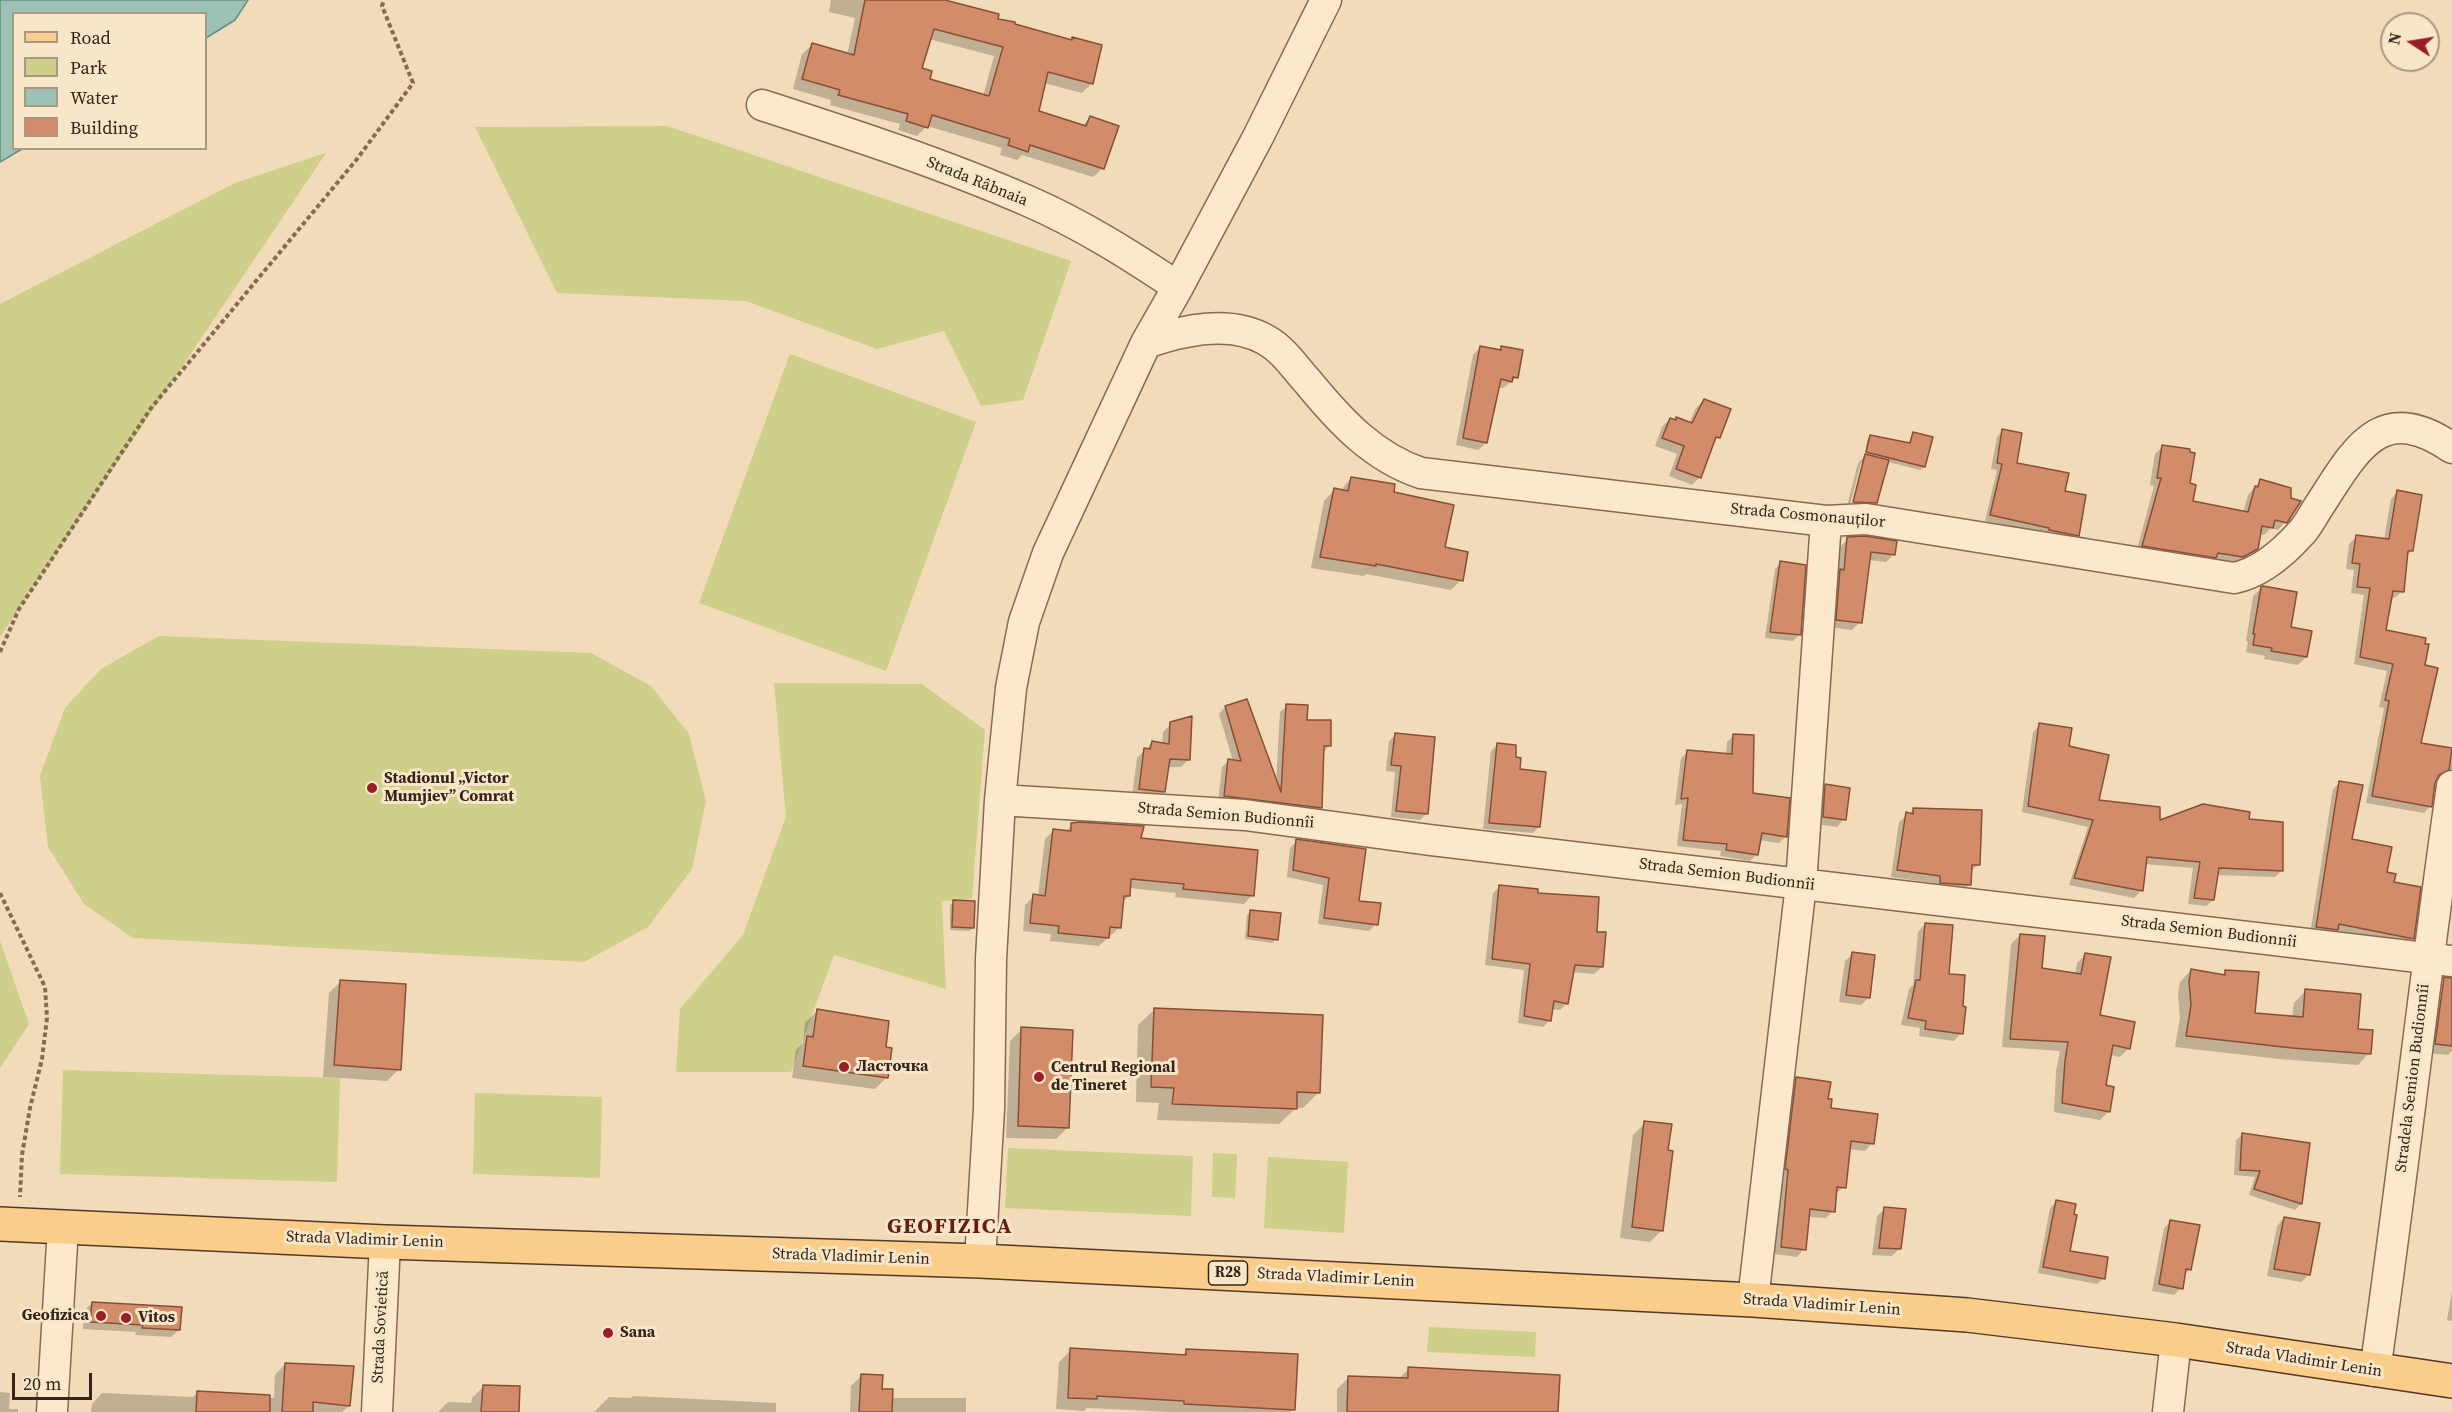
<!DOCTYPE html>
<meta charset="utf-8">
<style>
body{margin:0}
#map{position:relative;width:2452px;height:1412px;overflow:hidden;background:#f1dbb8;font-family:"Source Serif 4",serif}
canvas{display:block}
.legend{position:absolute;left:12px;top:12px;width:195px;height:138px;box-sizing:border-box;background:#f8e6c8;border:2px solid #aa9882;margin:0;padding:8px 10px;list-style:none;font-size:18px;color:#352419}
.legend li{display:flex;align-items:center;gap:12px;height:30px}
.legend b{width:30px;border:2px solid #aa9882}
.north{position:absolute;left:2380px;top:12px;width:60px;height:60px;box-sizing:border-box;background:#f8e6c8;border:2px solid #aa9882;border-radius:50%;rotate:282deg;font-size:16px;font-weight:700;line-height:24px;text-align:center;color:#352419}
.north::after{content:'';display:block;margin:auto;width:21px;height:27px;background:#9c1d2a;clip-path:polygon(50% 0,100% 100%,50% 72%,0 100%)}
.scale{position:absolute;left:12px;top:1373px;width:80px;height:27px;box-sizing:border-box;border:3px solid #352419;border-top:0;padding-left:8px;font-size:18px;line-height:21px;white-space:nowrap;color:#352419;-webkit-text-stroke:4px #f8e6c8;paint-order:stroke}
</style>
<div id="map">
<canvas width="2452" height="1412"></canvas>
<ul class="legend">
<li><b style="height:8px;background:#facd8a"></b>Road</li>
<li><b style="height:16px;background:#cecf8b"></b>Park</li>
<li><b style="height:16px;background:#9dc1b3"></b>Water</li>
<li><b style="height:16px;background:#d38c6a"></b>Building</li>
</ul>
<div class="north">N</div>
<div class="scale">20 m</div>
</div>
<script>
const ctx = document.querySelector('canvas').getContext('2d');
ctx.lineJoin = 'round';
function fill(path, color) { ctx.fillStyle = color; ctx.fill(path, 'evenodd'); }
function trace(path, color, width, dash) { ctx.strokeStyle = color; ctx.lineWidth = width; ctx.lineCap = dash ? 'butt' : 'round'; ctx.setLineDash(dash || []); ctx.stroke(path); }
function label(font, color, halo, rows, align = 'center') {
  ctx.font = font + ' "Source Serif 4",serif'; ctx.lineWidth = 6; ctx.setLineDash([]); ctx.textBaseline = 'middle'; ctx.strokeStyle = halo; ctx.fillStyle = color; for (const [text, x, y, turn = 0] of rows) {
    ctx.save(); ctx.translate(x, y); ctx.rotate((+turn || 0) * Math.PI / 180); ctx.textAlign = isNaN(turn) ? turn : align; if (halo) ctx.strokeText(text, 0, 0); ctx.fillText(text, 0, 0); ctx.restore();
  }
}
fill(new Path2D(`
 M667,126L1071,261L1023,400L981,406L944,331L877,349L746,301L557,293L475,127Z
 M326,153L0,637V304L235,183Z
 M790,354L976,422L886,671L699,603Z
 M159,636L591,653L651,686L689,734L706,801L692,869L648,927L584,962L133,938L84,904L48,847L40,776L65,708L101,669Z
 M774,683L922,684L985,730L972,899L942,901L946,989L834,955L791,1072H676L680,1009L743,935L786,817Z
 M0,941L29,1024L0,1068Z
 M63,1070L340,1078L337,1182L60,1174Z
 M475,1093L602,1097L600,1178L473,1174Z
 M1008,1148L1193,1156L1191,1216L1005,1208Z
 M1213,1153L1237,1154L1235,1198L1212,1197Z
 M1268,1157L1348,1162L1344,1233L1264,1228Z
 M1429,1327L1536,1332L1535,1357L1427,1352Z`), '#cecf8b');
const water = new Path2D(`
 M0,0H248L235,20L206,38V14H14V148L22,149L0,162Z`);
fill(water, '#9dc1b3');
trace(water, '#658e80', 1.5);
fill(new Path2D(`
 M831,0H939L1013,25L1070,41L1073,39L1092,83L1082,93L1044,83L1038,112L1082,126L1090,118L1103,168L1093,177L1022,155L1017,160L1000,155L1002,148L927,126L917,136L898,130L900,124L830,105L831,100L793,89L802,54L812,45L847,55L855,18L829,12ZM929,39L994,56L983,96L928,80L920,69Z
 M1480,347L1498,351L1502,348L1517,377L1503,388L1497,387L1486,443L1478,450L1456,445L1473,355Z
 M1704,400L1718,437L1712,443L1700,477L1692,485L1669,476L1677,454L1655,446L1662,427L1670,419L1675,421L1677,419L1689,423L1696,408Z
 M2003,431L2016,464L2063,492L2077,535L2071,541L1985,521L1997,470L1991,469L1997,437Z
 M1913,433L1931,438L1924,467L1920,470L1888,462L1876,503L1868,511L1852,510L1864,463H1861L1849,509L1846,510L1858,463L1865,456L1867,440L1871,437L1908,444Z
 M2162,447L2189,484L2191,503L2243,513L2248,495L2260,481L2289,518L2278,530L2271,528L2264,535L2259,534L2256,548L2248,556L2234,564L2136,553L2154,486L2150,485L2155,454Z
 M1351,478L1392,493L1443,549L1461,580L1451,590L1366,574L1364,576L1311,568L1324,501L1334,490L1340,491Z
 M2397,492L2411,551L2406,556L2402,591L2395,598L2391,597L2385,631L2423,666L2419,744L2452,750V777L2446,775L2436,777L2430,806L2424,813L2366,803L2384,708L2379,707L2387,671L2354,664L2364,595L2351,593L2354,570L2346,569L2349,544L2356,537L2384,540L2391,499Z
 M1848,539L1894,554L1886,562L1868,560L1860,622L1852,630L1829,627L1840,547Z
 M1781,563L1799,635L1793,641L1765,638L1775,569Z
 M2261,589L2306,657L2298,665L2264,659L2265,656L2246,652L2248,642L2246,641L2253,596Z
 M1246,701L1276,783L1280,712L1287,706L1330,745L1323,752L1320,807L1314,814L1218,802L1222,767L1228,761H1233L1219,714L1225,707Z
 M1171,724L1189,759L1181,767H1167L1164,791L1156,799L1132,796L1137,758L1152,743L1162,744L1163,732Z
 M2040,725L2067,747L2098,802L2158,822L2282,870L2275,877L2217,875L2213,900L2206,906L2188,904L2193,868L2144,864L2141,891L2134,898L2069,885L2088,827L2022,812L2033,732Z
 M1396,734L1426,814L1420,820L1391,817L1395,772L1386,771L1389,741Z
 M1733,736L1752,794L1786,836L1779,843L1759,840L1757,854L1750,861L1720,856L1721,851L1677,846L1682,804L1675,805L1681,758L1688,752L1726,755L1727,742Z
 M1497,745L1514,758L1539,827L1533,833L1483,829L1491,751Z
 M2340,782L2350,840L2385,873L2392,883L2412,938L2406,945L2336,931L2330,936L2310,934L2333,789Z
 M1826,786L1844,819L1837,827L1816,824L1818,794Z
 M1914,809L1978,864L1970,873V884L1962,891L1933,890V883L1891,877L1899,822Z
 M1072,825L1140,840L1252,895L1244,904L1175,897L1176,893L1129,888V896L1122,902L1120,927L1099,946L1050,941L1051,934L1023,931L1025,905L1034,896H1038L1045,839L1053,831L1065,832Z
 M1297,841L1376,924L1369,931L1318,924L1323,885L1287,877L1290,848Z
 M1500,886L1536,894L1602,967L1594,974L1572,972L1567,1003L1560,1010L1552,1009L1550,1020L1543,1027L1518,1023L1524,970L1485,965L1493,893Z
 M954,902L973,928L969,931L950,930V905Z
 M1251,911L1276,939L1273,943L1245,939L1247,915Z
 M1925,924L1947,975L1961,1033L1954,1041L1919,1036L1920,1028L1901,1025L1909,989L1913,985L1918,932Z
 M2020,935L2041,970L2075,975L2077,963L2086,954L2099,1016L2129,1048L2120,1057L2110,1055L2104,1086L2109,1111L2100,1120L2054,1112L2056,1071L2060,1051L2002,1047L2011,944Z
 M1853,954L1869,997L1861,1005L1839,1002L1845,961Z
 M2191,970L2221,976L2226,971L2253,1014L2292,1018L2294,1003L2305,991L2357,1031L2369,1053L2358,1065L2279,1059L2175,1047L2180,1018L2178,994L2180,982Z
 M341,981L399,1069L387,1081L323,1077L329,993Z
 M2442,998L2452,999V1051L2448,1055L2427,1053L2432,1008Z
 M1154,1010L1319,1092L1303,1108H1296L1279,1124L1157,1120L1159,1103L1136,1102L1138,1025Z
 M817,1011L884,1048L887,1077L875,1089L792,1078L796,1050L803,1043L805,1023Z
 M1022,1029L1068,1127L1056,1139L1006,1138L1010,1041Z
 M1797,1079L1827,1100L1829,1109L1872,1143L1865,1151L1848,1149L1844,1187L1835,1194L1833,1211L1826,1218L1808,1217L1804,1249L1797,1257L1774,1254L1789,1086Z
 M1645,1123L1662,1230L1650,1242L1620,1238L1633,1135Z
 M2243,1134L2308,1144L2301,1204L2295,1210L2249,1195L2255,1177L2234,1175L2236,1140Z
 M2057,1201L2068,1252L2104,1278L2097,1284L2038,1273L2050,1208Z
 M1885,1209L1900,1248L1892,1256L1872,1255L1877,1216Z
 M2284,1218L2309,1275L2301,1282L2267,1276L2277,1226Z
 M2171,1221L2190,1269L2183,1276L2181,1288L2174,1295L2152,1291L2164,1228Z
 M2452,1291V1321L2447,1320Z
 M92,1303L179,1330L171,1337L135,1335L136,1332L83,1329L84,1311Z
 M1071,1350L1181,1356L1187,1351L1293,1409L1290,1412H1170L1087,1408L1084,1411L1056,1409L1059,1362Z
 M285,1364L349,1406L342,1412H91L92,1404L102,1393L193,1397L198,1392L241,1398H274L275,1375Z
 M1409,1369L1556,1412H1337V1389L1348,1378L1398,1379Z
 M861,1376L891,1398H966V1412H850L851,1386Z
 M483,1387L517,1412H438L448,1402L471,1403L472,1398Z
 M0,1392L10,1393L9,1409H18V1412H0Z
 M633,1396L776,1403V1412H594L609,1397L631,1398Z`), '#0003');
const building = new Path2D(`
 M865,0H945L999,14L998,19L1015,22V24L1072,40V37L1102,45L1093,84L1048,72L1039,111L1086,126L1090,116L1119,126L1104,169L1030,145L1028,152L1008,145L1010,139L932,115L928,128L906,121L908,114L838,95L840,90L802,79L812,43L854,55ZM934,29L1003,47L989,96L930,79L932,71L922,68Z
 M1480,346L1501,350V346L1523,350L1518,378L1513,377L1512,382L1501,379L1487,443L1463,438Z
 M1704,399L1731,409L1720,438L1716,437L1701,478L1676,469L1684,446L1662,438L1670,418L1676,420V417L1692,423Z
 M2002,429L2022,433L2017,463L2069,473L2065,491L2086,495L2079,536L2049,530V528L1990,515L2002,464L1997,463Z
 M1913,432L1933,437L1925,467L1866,452L1870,435L1910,443Z
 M2162,445L2190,449V452L2195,453L2190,483L2196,485L2193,501L2248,512L2255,486L2258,487L2260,479L2291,488V498L2301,501L2287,523L2275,520L2273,528L2262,526L2258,549L2243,557L2218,553L2216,558L2142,546L2161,478H2157Z
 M1865,454L1889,460L1877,503L1853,502Z
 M1351,477L1395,484L1394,492L1454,505L1445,547L1468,552L1463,581L1376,564V566L1320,557L1334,488L1348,491Z
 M2397,490L2422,495L2413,551H2408L2404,592L2393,591L2386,630L2426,638L2425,644H2429L2425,665L2438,668L2421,743L2452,748L2449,770L2439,775L2435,783L2432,807L2372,796L2389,701L2385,700L2393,664L2360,657L2370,588L2357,587L2360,564L2352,563L2356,535L2389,539Z
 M1865,536L1897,541L1895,555L1871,552L1862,623L1836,620L1840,569L1844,570L1847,537Z
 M1780,561L1806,565L1801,635L1770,632Z
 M2263,586L2297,592L2291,627L2312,631L2307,657L2271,651L2272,648L2253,645L2255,634H2253L2261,587Z
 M1247,699L1281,792L1286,704L1308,705L1307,720H1331V746H1324L1322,808L1224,796L1228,759L1241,761L1225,706Z
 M1192,716L1190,760L1170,759L1165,792L1139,789L1144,748L1150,749L1152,741L1169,744L1170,722Z
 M2039,723L2072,728L2069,746L2109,755L2099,800L2160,807V820L2203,804L2250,812L2249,819L2283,822V871L2219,868L2214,900L2194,898L2200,862L2147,857L2143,891L2074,878L2093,820L2028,806Z
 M1395,733L1435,737L1428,814L1396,811L1401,766L1391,765Z
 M1733,734L1754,735L1753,793L1790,798L1787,837L1762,833L1758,855L1726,850L1727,844L1683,840L1688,798L1681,799L1687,750L1732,754Z
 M1497,743L1516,745V757L1521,758L1520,769L1546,772L1540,827L1489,823Z
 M2339,781L2363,785L2352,839L2392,847L2387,872L2396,874L2394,882L2421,887L2414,939L2339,924L2338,930L2316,927Z
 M1825,784L1850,788L1846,820L1823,817Z
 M1913,808L1982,810L1980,865H1972L1971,885L1940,883V876L1897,870L1906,812L1913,814Z
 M1079,822L1144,826L1141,838L1258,850L1254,896L1183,889L1184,884L1131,879L1130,896H1124L1121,928L1110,927L1109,938L1058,933L1059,926L1030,923L1033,894L1045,896L1053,829L1071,831V823Z
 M1296,839L1366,849L1359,901L1381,903L1378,925L1324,918L1329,878L1293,870Z
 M1499,885L1538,889V893L1599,897L1597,932H1606L1603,967L1575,965L1568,1004L1554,1001L1551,1021L1524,1016L1530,964L1492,959Z
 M953,900L975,901L974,928L952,927Z
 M1250,910L1281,913L1278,940L1248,936Z
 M1925,923L1953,925L1949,974L1965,975L1963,1006L1966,1007L1963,1034L1925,1029L1926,1021L1908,1018L1916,980H1920Z
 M2020,934L2045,936L2042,968L2081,974L2085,953L2111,957L2100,1015L2135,1022L2130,1049L2113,1045L2106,1085L2114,1087L2110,1112L2062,1103L2065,1061L2068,1042L2010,1039Z
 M1852,952L1875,955L1870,998L1846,995Z
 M2191,969L2225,975V970L2259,972L2255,1013L2303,1017L2305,989L2361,994L2358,1029L2373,1030L2371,1054L2292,1048L2186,1036L2191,1005L2189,982Z
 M2444,977L2452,978V1046L2435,1044Z
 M340,980L406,984L401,1070L334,1065Z
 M1154,1008L1323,1015L1320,1093L1297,1092V1109L1172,1104L1174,1088L1151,1087Z
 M817,1009L889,1021L886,1047L892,1048L888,1078L803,1066L807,1036L813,1037Z
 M1021,1027L1073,1030L1069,1128L1018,1126Z
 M1796,1077L1831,1082L1828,1099H1832L1831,1108L1878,1114L1874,1144L1851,1141L1846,1188L1837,1187L1835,1212L1810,1209L1806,1250L1781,1247L1788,1170L1785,1169Z
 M1644,1121L1672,1124L1668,1150L1673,1151L1663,1231L1632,1227Z
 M2242,1133L2310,1143L2302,1204L2254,1189L2260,1171L2240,1170Z
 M2056,1200L2076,1204L2074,1214L2077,1215L2070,1251L2108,1257L2105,1279L2043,1267Z
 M1884,1207L1906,1209L1901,1249L1879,1248Z
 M2284,1217L2320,1223L2310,1275L2274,1269Z
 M2170,1220L2200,1225L2191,1270L2186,1269L2183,1289L2159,1284Z
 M92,1302L182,1307L180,1330L142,1328L143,1325L90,1322Z
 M1070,1348L1186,1355V1349L1298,1354L1295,1410L1184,1404V1401L1097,1396V1399L1068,1398Z
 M285,1363L354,1366L350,1406L313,1402V1412H282Z
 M1408,1367L1560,1375L1558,1412H1347L1348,1376L1408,1378Z
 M861,1374L883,1375L882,1389H893L892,1412H859Z
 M483,1385L520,1386L519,1412H481Z
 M197,1391L270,1395V1412H196Z`);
fill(building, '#d38c6a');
trace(building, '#894f36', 1.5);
const minor = new Path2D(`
 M762,105C851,134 941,163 1028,201C1081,224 1130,255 1178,287
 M1146,343C1183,330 1230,319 1266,340C1284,350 1295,368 1308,382C1340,421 1373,457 1421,473L1826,521L1866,519L2234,578C2260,573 2283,553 2301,533C2308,526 2313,515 2319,506C2355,451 2380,398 2452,448
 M1000,800L1245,815L1430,840L2452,961
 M980,1261L989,1109L991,959L1000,800L1011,688L1024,622L1048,553L1146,343L1178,287L1258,137L1326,0
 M1753,1300L1801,884L1826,521
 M2375,1371C2403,1176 2424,981 2452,786
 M52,1412L63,1227
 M377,1412L385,1242
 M2168,1412L2176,1340`);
const major = new Path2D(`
 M0,1224L385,1242L980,1261L1753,1300L1967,1315L2176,1340L2452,1381`);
trace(minor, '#886a52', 33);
trace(major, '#553827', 36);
trace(new Path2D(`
 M0,652L19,609L151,408L357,159L413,83L382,6L384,0
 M0,893L45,987L47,1018L42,1059L30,1108L22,1155L20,1197`), '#886a52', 4, [4.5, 3]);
trace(minor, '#fce9cb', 30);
trace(major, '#facd8a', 33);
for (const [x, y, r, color] of [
 [372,788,6,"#9c1d2a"],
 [844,1067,6,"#9c1d2a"],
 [1039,1077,6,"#9c1d2a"],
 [101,1316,6,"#9c1d2a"],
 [126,1318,6,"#9c1d2a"],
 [608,1333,6,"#9c1d2a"]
]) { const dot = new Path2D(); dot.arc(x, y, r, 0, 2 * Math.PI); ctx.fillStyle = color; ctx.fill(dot); trace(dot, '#f8e6c8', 2); }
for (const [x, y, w] of [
 [1228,1273,39]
]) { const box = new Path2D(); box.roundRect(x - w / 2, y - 12, w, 24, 4.5); ctx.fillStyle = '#f8e6c8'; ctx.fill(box); trace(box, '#352419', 1.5); }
label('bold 15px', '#352419', null, [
 ["R28",1228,1273]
]);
label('16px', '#352419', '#f8e6c8', [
 ["Strada Râbnaia",977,182,22],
 ["Strada Cosmonauților",1808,516,5],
 ["Strada Semion Budionnîi",1226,816,5],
 ["Strada Semion Budionnîi",1727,875,7],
 ["Strada Semion Budionnîi",2209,932,7],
 ["Stradela Semion Budionnîi",2413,1078,-83],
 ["Strada Vladimir Lenin",365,1240,2],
 ["Strada Vladimir Lenin",851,1257,2],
 ["Strada Vladimir Lenin",1336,1278,3],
 ["Strada Vladimir Lenin",1822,1305,4],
 ["Strada Sovietică",381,1327,-87],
 ["Strada Vladimir Lenin",2304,1360,9]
]);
label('bold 16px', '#352419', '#f8e6c8', [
 ["Stadionul „Victor",384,779],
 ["Mumjiev” Comrat",384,797],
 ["Ласточка",856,1067],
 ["Centrul Regional",1051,1068],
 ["de Tineret",1051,1086],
 ["Geofizica",89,1316,"right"],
 ["Vitos",138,1318],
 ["Sana",620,1333]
], 'left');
ctx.letterSpacing = '1.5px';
label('bold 22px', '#651e14', '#f8e6c8', [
 ["GEOFIZICA",950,1227]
]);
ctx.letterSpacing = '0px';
</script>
